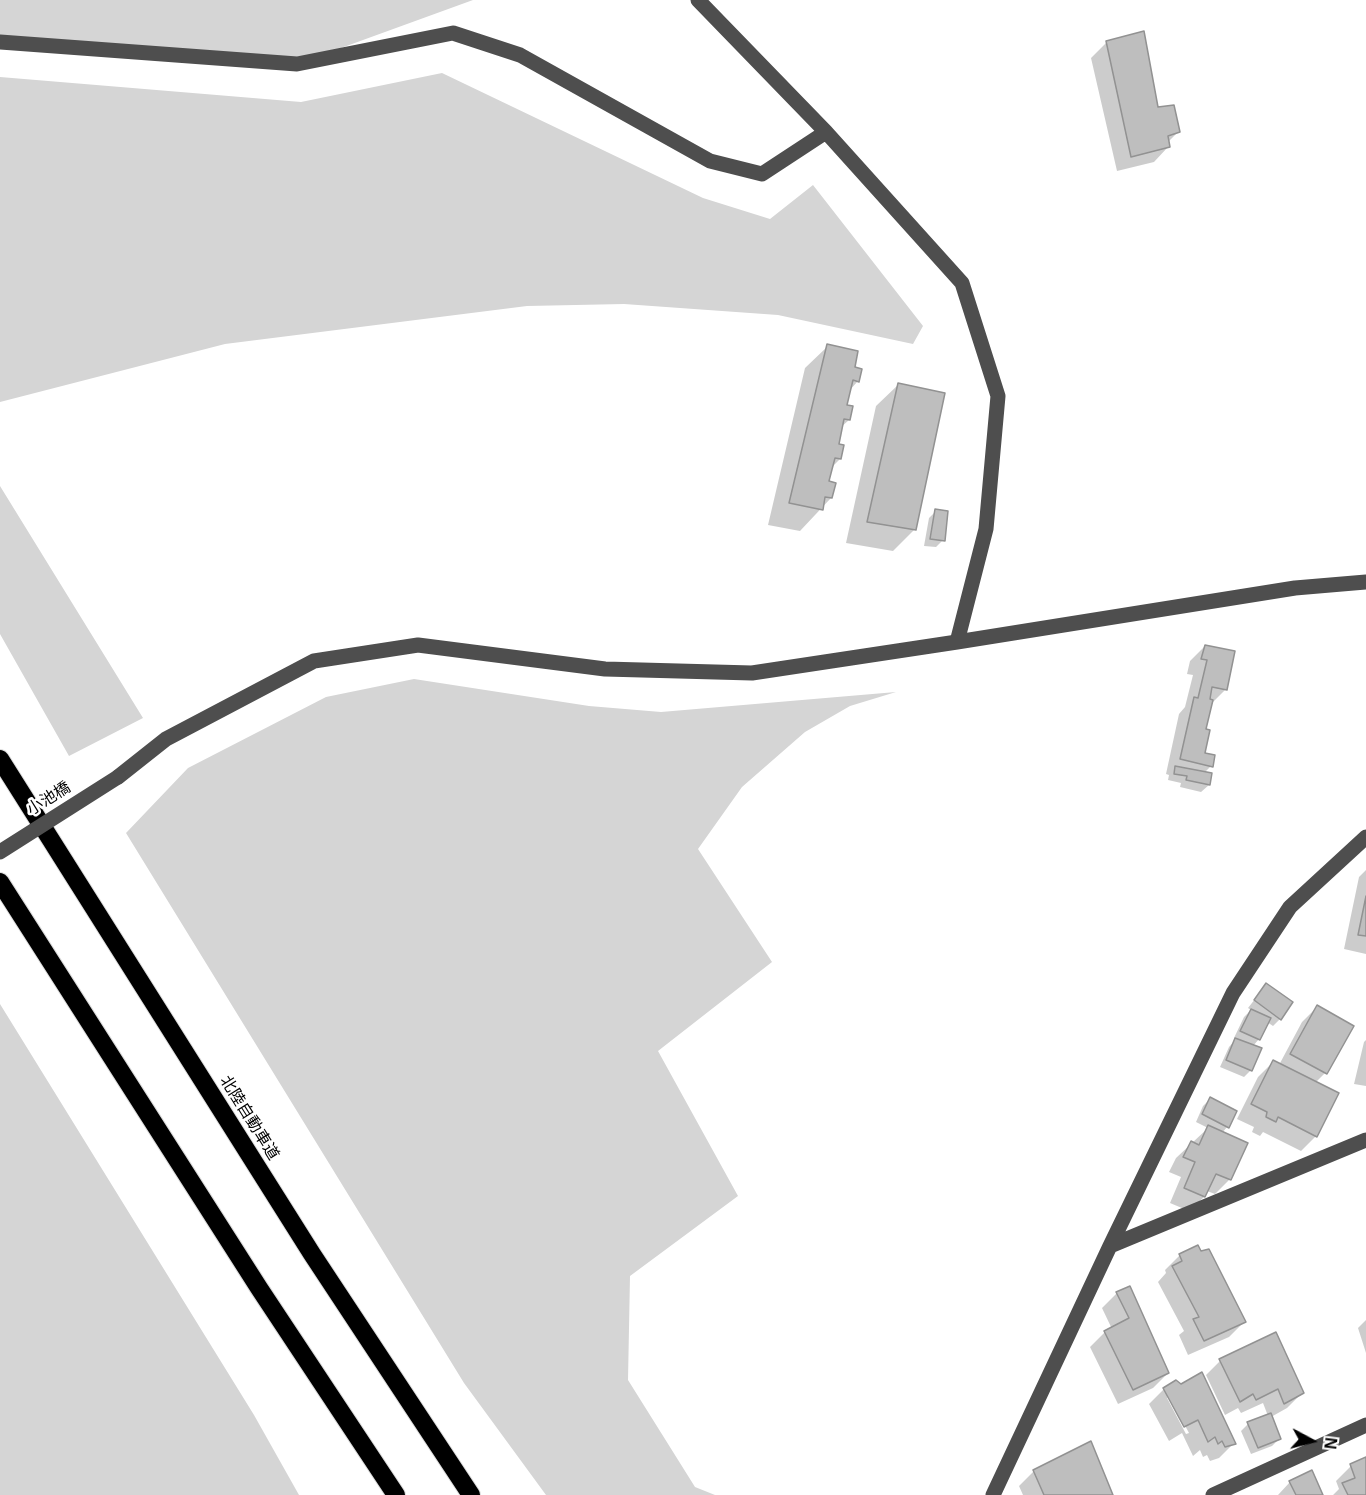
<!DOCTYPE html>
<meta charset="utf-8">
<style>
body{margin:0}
#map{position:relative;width:1366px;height:1495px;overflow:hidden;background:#fff;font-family:Arial,sans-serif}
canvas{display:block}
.north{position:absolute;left:1282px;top:1411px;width:60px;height:60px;-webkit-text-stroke:4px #fff;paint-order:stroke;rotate:97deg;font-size:16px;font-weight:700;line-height:24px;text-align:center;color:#000}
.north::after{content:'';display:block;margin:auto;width:21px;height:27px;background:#000;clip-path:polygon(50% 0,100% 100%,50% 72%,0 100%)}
</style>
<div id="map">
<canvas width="1366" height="1495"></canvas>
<div class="north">N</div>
</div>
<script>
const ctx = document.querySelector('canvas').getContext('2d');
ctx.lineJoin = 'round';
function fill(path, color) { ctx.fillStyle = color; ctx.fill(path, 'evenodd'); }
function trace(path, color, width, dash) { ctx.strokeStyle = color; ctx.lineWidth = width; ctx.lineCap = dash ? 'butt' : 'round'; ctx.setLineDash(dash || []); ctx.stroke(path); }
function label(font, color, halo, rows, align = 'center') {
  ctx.font = font + ' Arial,"Noto Sans JP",sans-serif'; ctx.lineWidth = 5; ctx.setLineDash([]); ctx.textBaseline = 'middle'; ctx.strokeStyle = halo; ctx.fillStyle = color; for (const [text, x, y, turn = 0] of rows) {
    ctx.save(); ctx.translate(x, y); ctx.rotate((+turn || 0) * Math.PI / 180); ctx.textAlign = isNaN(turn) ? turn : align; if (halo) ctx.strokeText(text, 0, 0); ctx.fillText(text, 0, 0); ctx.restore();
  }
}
fill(new Path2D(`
 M0,0H473L297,64L0,42Z
 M442,73L703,198L770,219L813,185L923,326L913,344L778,315L624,304L527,306L225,344L0,402V77L301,102Z
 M0,486L143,718L69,756L0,634Z
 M414,679L589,706L661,712L896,692L850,706L805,732L742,787L698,849L772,962L658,1051L738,1196L630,1276L628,1380L695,1487L715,1495H546L464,1383L126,833L188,768L326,697Z
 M0,1004L254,1415L299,1495H0Z`), '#d5d5d5');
fill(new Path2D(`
 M1143,33L1157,109L1178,132L1168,142V147L1154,162L1117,171L1091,58L1106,43Z
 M828,346L853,368L858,381L849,391L845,406L849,420L840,428L837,445L840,459L831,468L827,482L831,498L800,531L768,525L805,368Z
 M899,384L915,529L893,551L846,543L876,406Z
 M936,511L943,540L936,547L924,546L929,518Z
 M1205,646L1226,689L1211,704L1204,730V754L1211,766L1204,773L1209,785L1201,792L1180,787L1181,783L1168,780L1169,775L1166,774L1179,714L1185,707L1193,675L1187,674L1190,661Z
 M1366,870V954L1344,949L1359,877Z
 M1266,985L1280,1019L1273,1026L1267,1022L1259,1039L1253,1046L1251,1070L1244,1077L1220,1067L1229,1047L1236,1039L1234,1038L1244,1017L1251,1010L1248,1008Z
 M1317,1007L1325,1073L1315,1083L1316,1136L1301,1151L1263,1132L1260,1136L1252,1132L1254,1127L1237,1119L1258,1077L1273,1062L1279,1065L1302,1022Z
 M1366,1040V1086L1354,1084L1364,1042Z
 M1210,1099L1227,1127L1222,1133L1230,1179L1215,1194L1207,1191L1204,1197L1189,1211L1170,1203L1181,1177L1169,1172L1176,1158L1208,1128L1196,1122L1203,1106Z
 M1180,1255L1244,1322L1229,1337L1188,1355L1179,1335L1184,1331L1158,1282L1166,1273L1165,1270Z
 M1117,1293L1168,1373L1153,1388L1118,1404L1090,1347L1105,1332L1112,1329L1102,1308Z
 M1366,1320V1353L1358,1328Z
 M1220,1361L1302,1393L1287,1408L1271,1417L1279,1439L1272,1446L1251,1454L1241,1431L1248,1424L1268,1416L1263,1403L1241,1413L1238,1408L1225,1415L1206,1375Z
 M1164,1389L1234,1443L1219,1458L1210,1461L1207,1455L1203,1457L1200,1450L1193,1456L1182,1433L1169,1441L1149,1404ZM1169,1396L1189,1433L1186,1434L1167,1398Z
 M1366,1458V1495H1333L1339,1489L1336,1481L1351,1466Z
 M1034,1471L1111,1495H1023L1019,1486Z
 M1290,1482L1322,1495H1278Z`), '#0003');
const building = new Path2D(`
 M1144,31L1158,107L1174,105L1180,132L1168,136L1170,147L1131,157L1106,41Z
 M827,344L858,351L855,367L862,369L859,382L853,380L847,405L853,406L850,420L844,419L839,444L844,445L841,459L835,458L829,481L836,483L832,498L825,497L823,510L789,503Z
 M898,383L945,393L916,530L867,522Z
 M935,509L948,511L945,541L930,539Z
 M1205,645L1235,651L1227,690L1212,687L1210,699L1213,700L1206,729L1210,730L1205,753L1215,755L1213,767L1180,759L1194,697L1198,698L1207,660L1201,659Z
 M1175,766L1212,773L1210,785L1186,780L1187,776L1174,774Z
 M1366,896V936L1358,935Z
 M1266,983L1293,1002L1281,1020L1254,1000Z
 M1317,1005L1354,1026L1327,1074L1290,1054Z
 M1251,1009L1271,1018L1260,1040L1240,1031Z
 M1235,1038L1262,1048L1252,1071L1226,1060Z
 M1273,1060L1339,1093L1317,1137L1278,1117L1276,1122L1266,1117L1267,1112L1251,1104Z
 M1210,1097L1237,1111L1229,1128L1202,1114Z
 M1208,1125L1248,1143L1231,1180L1216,1174L1205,1197L1184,1188L1195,1162L1183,1157L1191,1141L1199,1145Z
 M1198,1245L1201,1251L1209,1249L1246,1322L1204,1341L1193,1319L1199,1317L1172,1266L1182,1261L1179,1254Z
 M1130,1286L1169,1373L1133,1390L1104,1331L1129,1318L1116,1292Z
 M1276,1332L1304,1393L1284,1404L1278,1389L1256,1400L1253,1394L1240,1402L1219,1359Z
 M1202,1372L1236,1444L1225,1447L1222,1441L1218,1444L1215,1437L1208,1442L1198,1420L1184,1427L1163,1388L1176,1380L1181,1384Z
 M1271,1413L1281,1439L1258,1448L1247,1422Z
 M1091,1441L1113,1495H1044L1033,1470Z
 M1366,1457V1495H1348L1342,1483L1355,1478L1350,1464Z
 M1312,1470L1323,1495H1296L1289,1481Z`);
fill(building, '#bebebe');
trace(building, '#929292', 1.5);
const highway = new Path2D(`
 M0,759L312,1254L471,1495
 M0,882L259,1288L396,1495`);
trace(highway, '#dbdbdb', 20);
trace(new Path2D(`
 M698,0L826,132L962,283L998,396L986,529L957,642
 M0,42L297,64L453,33L520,55L710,161L762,174L826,132
 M118,777L166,739L314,661L418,645L605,669L752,673L957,642L1295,588L1366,582
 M1110,1246L1366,1140
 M993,1495L1110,1246L1233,993L1290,907L1366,837
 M1213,1495L1366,1425`), '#4e4e4e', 15);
trace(highway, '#000', 18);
trace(new Path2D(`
 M0,852L118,777`), '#4e4e4e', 15);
label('16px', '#000', '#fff', [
 ["小池橋",49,799,-32],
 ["北陸自動車道",249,1118,58]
]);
</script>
